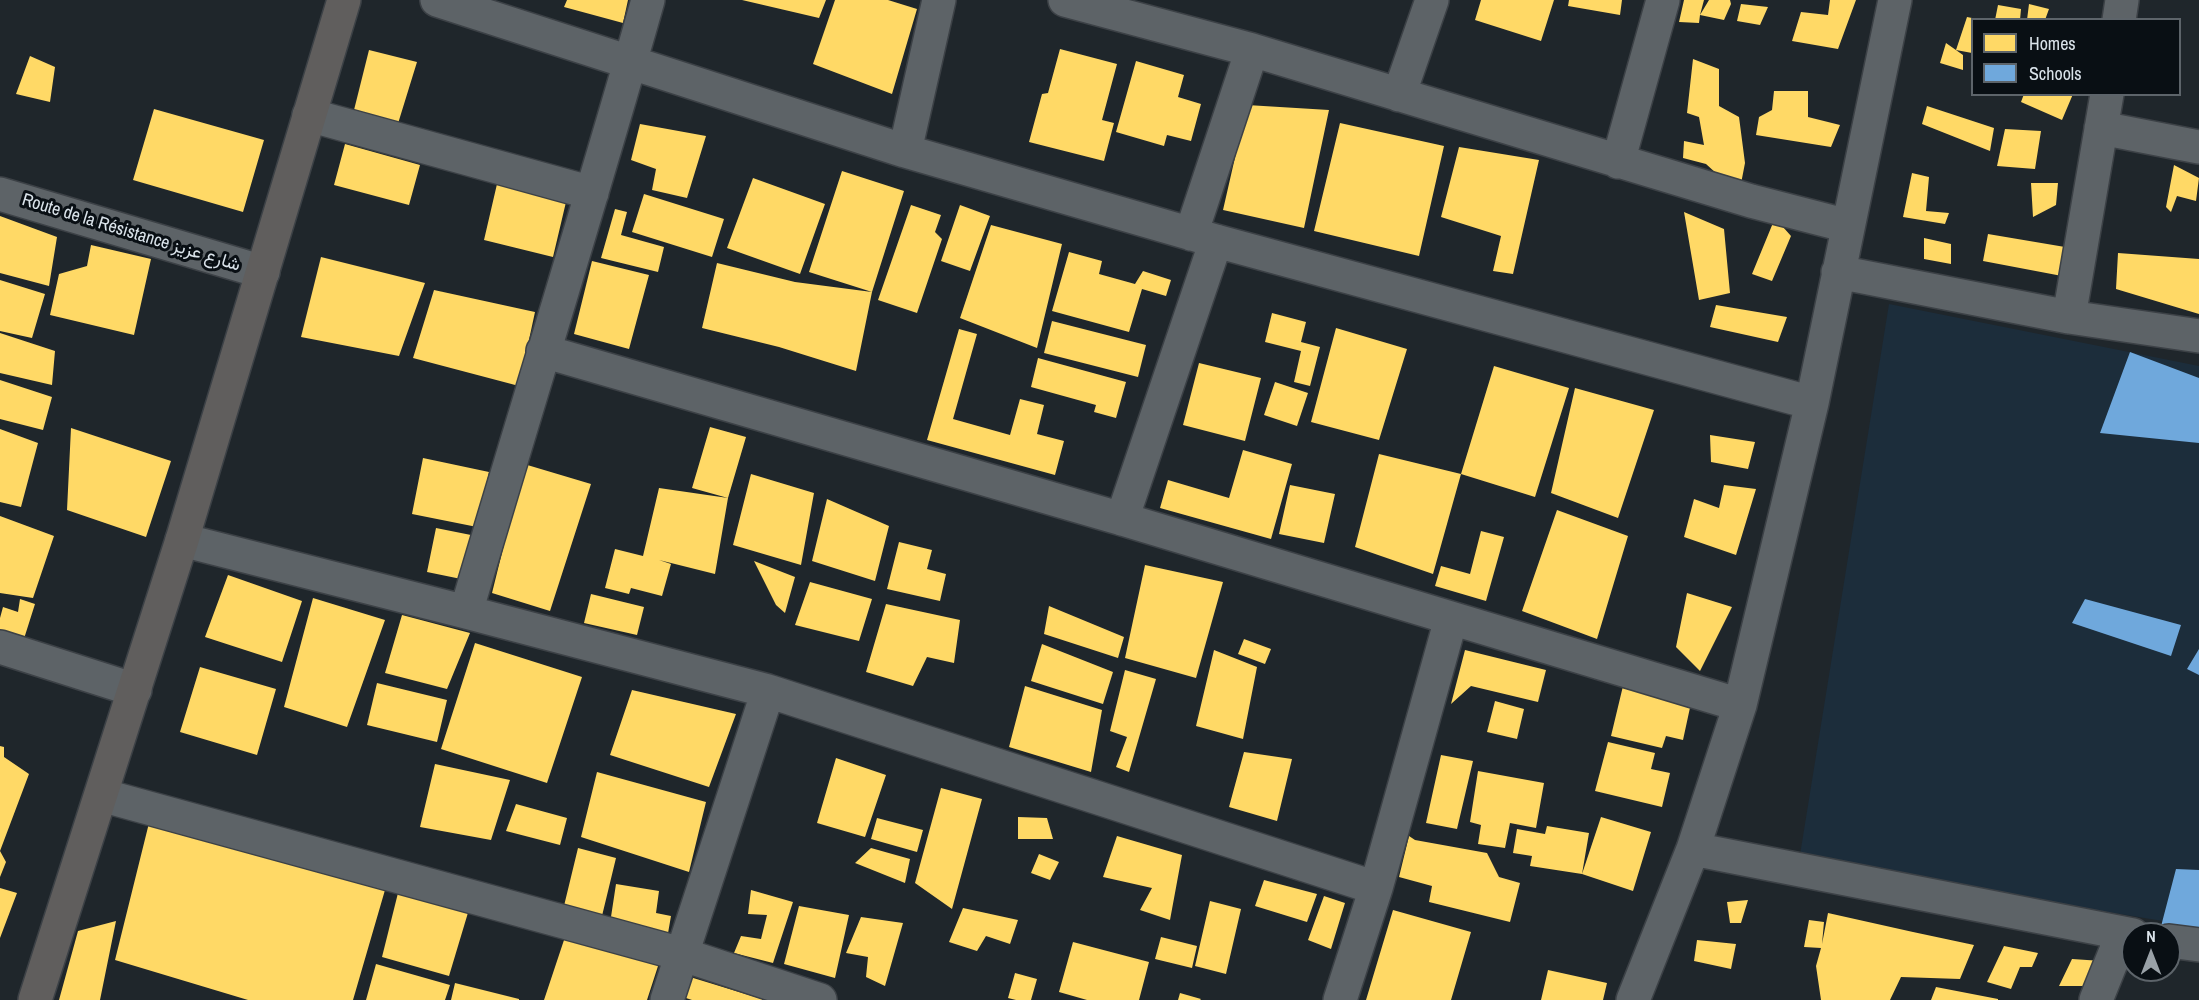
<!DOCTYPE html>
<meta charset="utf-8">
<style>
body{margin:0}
#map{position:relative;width:2199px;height:1000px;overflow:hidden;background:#1f262b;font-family:"Archivo Narrow",sans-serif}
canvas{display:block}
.legend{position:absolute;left:1971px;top:18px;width:210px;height:78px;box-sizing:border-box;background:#090f14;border:2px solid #5d646a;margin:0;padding:8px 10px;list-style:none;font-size:18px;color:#dae3ea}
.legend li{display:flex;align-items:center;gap:12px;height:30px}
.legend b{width:30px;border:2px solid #5d646a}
.north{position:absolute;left:2121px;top:922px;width:60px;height:60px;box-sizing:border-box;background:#090f14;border:2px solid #5d646a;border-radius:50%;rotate:0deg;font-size:16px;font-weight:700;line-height:24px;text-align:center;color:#dae3ea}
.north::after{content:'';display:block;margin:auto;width:21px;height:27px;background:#99a1a7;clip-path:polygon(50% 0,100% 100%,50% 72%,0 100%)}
</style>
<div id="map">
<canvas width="2199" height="1000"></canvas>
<ul class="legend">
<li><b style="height:16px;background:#ffd966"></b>Homes</li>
<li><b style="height:16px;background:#6fa8dc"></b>Schools</li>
</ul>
<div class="north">N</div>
</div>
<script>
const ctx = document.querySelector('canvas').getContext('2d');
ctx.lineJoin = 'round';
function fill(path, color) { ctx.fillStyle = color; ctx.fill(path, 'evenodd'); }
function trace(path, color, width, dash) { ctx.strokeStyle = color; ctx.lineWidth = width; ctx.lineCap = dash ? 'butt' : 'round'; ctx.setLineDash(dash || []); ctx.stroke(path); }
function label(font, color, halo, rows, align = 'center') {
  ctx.font = font + ' "Archivo Narrow",Vazirmatn,sans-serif'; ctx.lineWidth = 6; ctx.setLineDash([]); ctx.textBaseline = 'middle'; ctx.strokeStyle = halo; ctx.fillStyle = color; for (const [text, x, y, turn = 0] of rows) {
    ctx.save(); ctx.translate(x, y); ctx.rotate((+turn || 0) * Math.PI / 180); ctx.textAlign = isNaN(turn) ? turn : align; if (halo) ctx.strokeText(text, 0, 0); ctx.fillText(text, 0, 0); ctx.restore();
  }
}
fill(new Path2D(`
 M1889,304L2199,366V927L1799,861Z`), '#1c2d3b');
fill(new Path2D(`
 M567,0H628L623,23L564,7Z
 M742,0H826L819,18Z
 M835,0H888L917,9L892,94L813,64Z
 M1481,0H1554L1541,41L1475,20Z
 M1569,0H1622L1620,15L1568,6Z
 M1684,0H1704L1700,15L1709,0H1730L1731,4L1724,20L1700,15L1699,23L1679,22Z
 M1830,0H1856L1838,49L1792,41L1801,12L1828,15Z
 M1741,4L1768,7L1760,25L1737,21Z
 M2029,4L2049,9L2045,20H2027Z
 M1998,5L2021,9L2020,20H1995Z
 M1967,17L1972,18V53L1956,50Z
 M1946,43L1963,55V70L1940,63Z
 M1060,49L1117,64L1102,120L1114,123L1104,161L1029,142L1042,94L1048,93Z
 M369,50L417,62L396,130L352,118Z
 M30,56L55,67L50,102L16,94Z
 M1693,59L1719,69V106L1739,117L1745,163L1739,194L1706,164L1683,158L1684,141L1704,145L1699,117L1687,113Z
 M1136,61L1184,75L1178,97L1201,104L1191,141L1167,135L1164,146L1116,132Z
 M1774,91H1808V117L1840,125L1831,147L1756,135L1759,117L1772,110Z
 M2024,94H2073L2062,120L2021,102Z
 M1247,105L1329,110L1304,228L1223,210Z
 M1927,106L1994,128L1990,151L1922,124Z
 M154,109L264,140L243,212L133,180Z
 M1340,123L1444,146L1419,256L1314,231Z
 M640,124L706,136L687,198L652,190L656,169L631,160Z
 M2005,129L2041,131L2035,169L1997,166Z
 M345,144L420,165L409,205L334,185Z
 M1459,147L1539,160L1513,274L1493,271L1501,236L1441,217Z
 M2174,165L2199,178L2196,201L2177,196L2171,212L2166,207Z
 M842,171L904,191L872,292L809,272Z
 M1912,173L1929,177L1926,211L1949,213L1945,224L1903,217Z
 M753,178L825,204L800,274L727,248Z
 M2031,183H2058L2056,205L2033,217Z
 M497,184L566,202L553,257L484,240Z
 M644,194L724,219L712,257L632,232Z
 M911,205L941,215L935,232L942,239L917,313L878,300Z
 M960,205L990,216L970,271L941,261Z
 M615,209L627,212L621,235L664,247L658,272L601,258Z
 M1684,212L1724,229L1730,293L1699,300Z
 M0,216L57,237L49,286L0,273Z
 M1775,218L1791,236L1772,281L1752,274Z
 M991,225L1062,244L1037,348L960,318Z
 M1988,234L2065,247L2062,276L1983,261Z
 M1924,238L1951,244V264L1924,259Z
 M91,245L151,259L134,335L50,315L59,274L87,266Z
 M1069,252L1102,261L1099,274L1135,284L1143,271L1171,280L1166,296L1142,289L1129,332L1052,311Z
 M2118,253L2199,259V314L2116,289Z
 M321,257L425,283L399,356L301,337Z
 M592,261L649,275L629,349L574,334Z
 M717,263L795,282L872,292L856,371L779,347L702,328Z
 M0,280L45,294L32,338L0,331Z
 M434,290L535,312L519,386L413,358Z
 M1716,305L1787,317L1778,342L1710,327Z
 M1272,313L1306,322L1301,342L1320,347L1310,386L1294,382L1301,351L1265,342Z
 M1052,321L1146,345L1138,377L1044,353Z
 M1336,328L1407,349L1379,440L1311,422Z
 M959,329L977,334L953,419L1010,435L1020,399L1044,405L1037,434L1064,441L1055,475L927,440Z
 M0,333L55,351L52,385L0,373Z
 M1038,358L1126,382L1116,418L1094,412L1096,405L1031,387Z
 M1199,363L1261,378L1245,441L1183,425Z
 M1494,366L1569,388L1535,497L1461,474Z
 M0,380L52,397L43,430L0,419Z
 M1275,382L1308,393L1297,426L1264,415Z
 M1575,388L1654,410L1618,518L1551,493Z
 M710,427L746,437L728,498L692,488Z
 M71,428L171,461L146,537L67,510Z
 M0,429L38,443L21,507L0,502Z
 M1710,435L1755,442L1748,469L1711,462Z
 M1243,450L1292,464L1271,539L1160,508L1168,480L1229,498Z
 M1379,454L1461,474L1433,574L1355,547Z
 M423,458L489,472L477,527L412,514Z
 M524,464L591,484L550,611L492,593Z
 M751,474L814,493L801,565L733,545Z
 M1290,485L1335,494L1324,543L1279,534Z
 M1724,485L1756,489L1736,555L1684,537L1694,499L1719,508Z
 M659,488L728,498L715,574L659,560L671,564L662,596L631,588L629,594L605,588L615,549L643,556Z
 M827,499L889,526L875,581L812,561Z
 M1557,510L1628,536L1597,639L1522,611Z
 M0,516L54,536L33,598L0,593Z
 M436,528L476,536L466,580L427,572Z
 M1481,531L1504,537L1486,601L1435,586L1441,566L1470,574Z
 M899,542L932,550L927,569L946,574L940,601L887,589Z
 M754,561L795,577L785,613L776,605Z
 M1145,565L1223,582L1196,678L1125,658Z
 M228,575L302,601L282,662L205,637Z
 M810,582L872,599L859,641L795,625Z
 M1687,593L1732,607L1700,671L1676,647Z
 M591,594L644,607L637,635L584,623Z
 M313,598L385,620L347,727L284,707Z
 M20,599L35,604L22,645L0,640V618L3,607L18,612Z
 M886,604L960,620L954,663L927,657L913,686L866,672Z
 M1049,606L1124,637L1118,658L1044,634Z
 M402,615L470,633L447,689L385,673Z
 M1244,639L1271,649L1265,664L1238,654Z
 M475,643L582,677L547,783L441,749Z
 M1042,644L1113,672L1103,704L1031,681Z
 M1214,650L1257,667L1243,739L1196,726Z
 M1465,650L1546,670L1538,702L1471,686L1451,704Z
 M200,667L276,689L257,755L180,732Z
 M1125,670L1156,679L1129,772L1116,767L1127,737L1110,731Z
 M377,683L447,700L437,742L367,725Z
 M1025,686L1102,710L1091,772L1009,747Z
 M1623,686L1691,703L1683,740L1666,736L1662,748L1611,736Z
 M632,690L736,714L709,787L610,755Z
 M1495,701L1524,709L1517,739L1487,732Z
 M1608,742L1655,753L1651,769L1670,773L1662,807L1595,791Z
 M0,746L4,747V757L29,774L0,851L6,862L0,877Z
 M1244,752L1292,759L1277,821L1229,807Z
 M1441,755L1473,761L1457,829L1426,823Z
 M836,758L886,775L865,837L817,823Z
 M435,764L510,780L491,840L420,827Z
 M1478,771L1544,783L1536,828L1510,823L1505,848L1478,844L1481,825L1470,822Z
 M597,772L706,802L689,872L581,837Z
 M941,788L982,799L952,909L915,883Z
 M516,804L567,818L560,845L506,831Z
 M1018,817L1047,818L1053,839H1018Z
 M1601,817L1651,832L1633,891L1582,874Z
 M877,818L923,830L917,852L871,839Z
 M149,823L385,890L353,1000H248L115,960Z
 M1547,826L1589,833L1582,874L1530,866L1532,856L1513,853L1517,829L1545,834Z
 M1117,836L1182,855L1170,920L1140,910L1152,888L1103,877Z
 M1409,836L1415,840L1487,853L1499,877L1520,883L1510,922L1429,902L1432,886L1399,877Z
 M578,848L616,858L601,920L563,910Z
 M871,848L910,859L905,883L855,863Z
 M1039,854L1059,862L1050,880L1031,873Z
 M1264,880L1317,894L1307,922L1255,906Z
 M616,884L659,891L656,913L671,916L667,939L609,930Z
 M0,888L17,893L0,938Z
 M751,890L793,902L773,963L734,953L741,936L761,939L767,915L748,914Z
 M398,893L470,906L449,976L382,957Z
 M1324,896L1345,903L1331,949L1308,940Z
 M1748,900L1741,923H1730L1727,902Z
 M1210,901L1241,909L1226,974L1195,966Z
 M799,906L849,915L835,978L784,964Z
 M963,908L1018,920L1010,944L986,936L977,951L949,942Z
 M1393,910L1471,932L1451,1000H1366Z
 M1828,913L1913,932L1974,945L1960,979L1901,977L1890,1000H1821L1816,966L1821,948L1804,947L1809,920L1824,922L1822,944Z
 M861,917L903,923L885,986L866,977L868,957L846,953Z
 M116,921L100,1000H59L78,931Z
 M565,937L659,963L647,1000H544Z
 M1161,937L1197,946L1192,968L1155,959Z
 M1697,940L1736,944L1731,969L1694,961Z
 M1073,942L1149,962L1139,1000H1087L1059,992Z
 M2004,946L2038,953L2032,967H2020L2011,989L1987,982Z
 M2072,959L2102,961L2092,986H2059Z
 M376,964L450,985L445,1000H366Z
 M1548,970L1607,983L1603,1000H1541Z
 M1015,973L1037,979L1031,1000H1016L1008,998Z
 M690,977L762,999V1000H692L683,997Z
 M455,983L519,999V1000H451Z
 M1936,987L1998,999V1000H1931Z
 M1180,993L1201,999L1200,1000H1178Z`), '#ffd966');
fill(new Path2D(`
 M2130,352L2199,378V443L2100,433Z
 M2085,599L2181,625L2171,656L2072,623Z
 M2199,649V675L2187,669Z
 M2176,869L2199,870V930L2159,934Z`), '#6fa8dc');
const minor = new Path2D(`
 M437,0L905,151L1216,241L1812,403
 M1065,0L1252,50L1751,201L1848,226
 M2119,20L2122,0
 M1399,95L1432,0
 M309,115L592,193
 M2101,128L2199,147
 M905,151L939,0
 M1618,162L1663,0
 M0,194L263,272
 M1191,234L1252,50
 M1838,272L2069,317L2199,336
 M2069,317L2107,94
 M543,351L1122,519L1740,705
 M1122,519L1216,241
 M182,540L466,612L768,691L1376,888
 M466,612C526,408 590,205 648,0
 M0,647L135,690
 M101,795L681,954L820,1000
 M1693,849L2133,935
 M2169,941L2199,945
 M667,1000L768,691
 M1340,1000L1376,888L1451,619
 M1633,1000L1693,849L1740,705L1812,403L1895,0
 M2096,1000L2123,933`);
const major = new Path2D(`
 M35,1000L182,540L344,0`);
trace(minor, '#3c4146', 36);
trace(major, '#3c4146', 36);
trace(minor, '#5d6367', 33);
trace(major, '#605e5d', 33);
label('18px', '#dae3ea', '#090f14', [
 ["Route de la Résistance شارع عزيز",131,233,17]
]);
</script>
